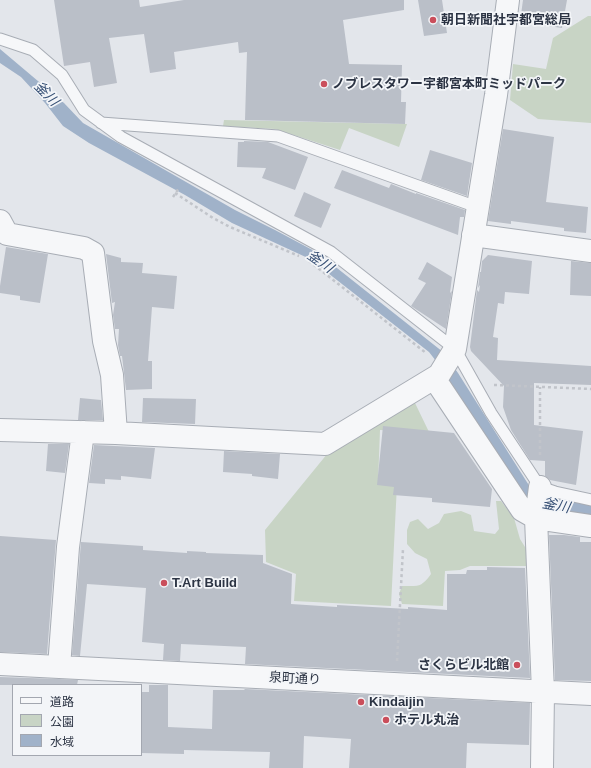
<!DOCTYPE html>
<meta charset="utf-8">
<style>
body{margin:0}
#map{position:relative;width:591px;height:768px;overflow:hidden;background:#e3e6eb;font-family:Helvetica,"Noto Sans JP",sans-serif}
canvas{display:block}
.legend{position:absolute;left:12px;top:684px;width:130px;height:72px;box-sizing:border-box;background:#f3f5f8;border:1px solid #a3a7b0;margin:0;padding:5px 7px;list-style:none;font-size:12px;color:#2b3343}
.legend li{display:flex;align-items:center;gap:8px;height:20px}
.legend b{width:20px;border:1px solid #a3a7b0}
</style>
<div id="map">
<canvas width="591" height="768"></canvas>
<ul class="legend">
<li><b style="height:5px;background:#f6f7f9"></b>道路</li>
<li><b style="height:11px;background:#c8d4c5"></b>公園</li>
<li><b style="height:11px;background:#a0b2c9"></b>水域</li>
</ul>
</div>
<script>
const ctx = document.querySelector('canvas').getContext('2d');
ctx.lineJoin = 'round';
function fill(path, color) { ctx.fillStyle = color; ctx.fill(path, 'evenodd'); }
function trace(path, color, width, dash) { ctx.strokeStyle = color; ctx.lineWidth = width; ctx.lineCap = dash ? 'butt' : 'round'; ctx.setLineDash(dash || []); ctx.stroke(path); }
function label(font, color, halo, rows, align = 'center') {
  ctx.font = font + ' Helvetica,"Noto Sans JP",sans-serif'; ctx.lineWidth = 3.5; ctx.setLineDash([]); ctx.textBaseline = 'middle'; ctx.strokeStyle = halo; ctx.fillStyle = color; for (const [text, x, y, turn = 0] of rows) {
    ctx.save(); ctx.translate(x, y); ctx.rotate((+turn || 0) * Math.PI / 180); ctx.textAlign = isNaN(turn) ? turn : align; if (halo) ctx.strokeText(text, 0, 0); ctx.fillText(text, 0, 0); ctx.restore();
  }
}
fill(new Path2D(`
 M588,16H591V123L538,119L510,100L513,64L546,69L553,38Z
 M224,120L407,124L399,147L349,128L340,150L275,129L223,126Z
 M415,403L429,432L380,430L378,483L397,484L391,606L294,601L296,574L266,562L265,530L332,448L361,428Z
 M496,501H501L514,518L520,539L530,555L528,566H470L460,570L445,571L443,606L402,604L399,594L402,586C418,586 421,588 431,574L427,559L415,553L407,544V530L410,522L418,519L428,529L439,523L444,514L461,511L471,515L474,531L495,534L499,529Z`), '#c8d4c5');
fill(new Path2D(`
 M0,49L64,103L83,123L235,210L275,230L318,253L443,352L458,373L530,487L547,497L591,504V519L527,506L436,361L429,352L310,259L232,223L185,195L89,143L63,126L45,103L21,77L0,63Z`), '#a0b2c9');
fill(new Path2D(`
 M54,0H139L140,7L184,0H404V10L343,20L349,64L402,65L401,102H406L405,124L245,120L247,52L239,53L238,42L174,52L176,69L150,73L144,34L109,38L117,83L94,87L90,62L64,66Z
 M418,0H442L447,33L424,36Z
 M523,0H567L562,28L520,22Z
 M503,129L554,137L546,202L588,207L586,233L564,231V228L511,221V224L488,221Z
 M244,141L268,142L308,157L295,190L262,178L266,168L237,167L238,142H244Z
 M430,150L472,163L467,196L421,180Z
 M342,170L389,188L391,184L416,194V193L465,210L464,217H460L458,235L334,188Z
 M304,192L331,204L321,228L294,216Z
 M6,247L48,254L40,303L20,300V296L0,293V286Z
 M106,254L121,258V262L143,263L142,273L177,276L174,309L152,307L148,361H152V389L126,390L122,356H120L118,345L119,329H115L113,315L115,302L112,303Z
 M488,255L532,261L529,294L505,292L504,304L498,303L493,337L498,338L497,360L591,366V385L534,383V425L583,431L576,485L550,480L545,476V461L530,460L511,430L503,407L504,386L471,351L470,347L477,290L479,292L480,285L478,288L480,272H481L482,261Z
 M571,261L591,263V296L570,295Z
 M427,262L452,277L450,293L452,291L446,329L411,306L426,283L418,279Z
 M80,398L101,400L103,420H78Z
 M143,398L196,399L195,424L142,422Z
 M383,426L454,433L492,489L490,507L432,502V498L393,495L394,487L377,485Z
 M48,444H69L65,473L46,471Z
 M94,445L155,448L151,479L121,476V480L105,479V484L89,483Z
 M224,451L280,454L278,479L252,476V474L223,472Z
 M549,535H564L580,537V542H591V681L555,680Z
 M0,536L56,540L47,654L0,652Z
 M81,542L143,546V550L187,553V551L206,552V553L263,555V563L292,574L291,604L337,607V605L408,609V607L447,610V574H466L467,570H487V567L525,568L530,678L245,664L246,647L181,644L180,661L163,660L164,644L142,642L146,588L87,584L80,656L72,655Z
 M0,677L58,679L78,680L77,685H0Z
 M149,685H168V727L212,729L213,690H244L245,689L530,703L529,745L467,743L466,768H349L351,739L304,736L303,768H269L270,752L184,750V754L141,753V692H149Z`), '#babfc8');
const service = new Path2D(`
 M0,39L33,50L62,75L84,110L121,137L331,252L455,349L491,413L540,487L555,492L591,500
 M101,123L278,136L477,207`);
const minor = new Path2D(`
 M0,221L7,234L84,248L93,253L104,341L112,375L116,433
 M473,235L591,251
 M434,378L522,510L536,518L591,526
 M0,430L116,433L325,444L439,375L455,349L496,95L508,0
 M540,487L536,518L543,692L542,768
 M0,664L591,694
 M59,667L68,547L83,432`);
trace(service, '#a8adb5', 13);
trace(minor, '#a8adb5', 24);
trace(new Path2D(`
 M175,193L213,218L230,227L299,256
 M173,197L179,188
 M309,261L426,353
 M494,385L591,389
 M540,455V387
 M397,661L403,549`), '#c1c4ca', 2.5, [3, 3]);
trace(service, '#f6f7f9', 11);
trace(minor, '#f6f7f9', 22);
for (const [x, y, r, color] of [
 [433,20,4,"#ca4e5b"],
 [324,84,4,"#ca4e5b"],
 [164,583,4,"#ca4e5b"],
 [517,665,4,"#ca4e5b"],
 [361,702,4,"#ca4e5b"],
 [386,720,4,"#ca4e5b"]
]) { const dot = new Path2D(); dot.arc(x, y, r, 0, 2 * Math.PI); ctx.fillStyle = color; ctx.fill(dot); trace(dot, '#f3f5f8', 1.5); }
label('bold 13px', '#2b3343', '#f3f5f8', [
 ["朝日新聞社宇都宮総局",441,20],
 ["ノブレスタワー宇都宮本町ミッドパーク",332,84],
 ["T.Art Build",172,583],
 ["さくらビル北館",509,665,"right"],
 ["Kindaijin",369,702],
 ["ホテル丸治",394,720]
], 'left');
label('13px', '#2b3343', '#f3f5f8', [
 ["泉町通り",295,679,3]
]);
label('italic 14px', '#375075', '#f3f5f8', [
 ["釜川",46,94,46],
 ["釜川",320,262,35],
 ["釜川",556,506,11]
]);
</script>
